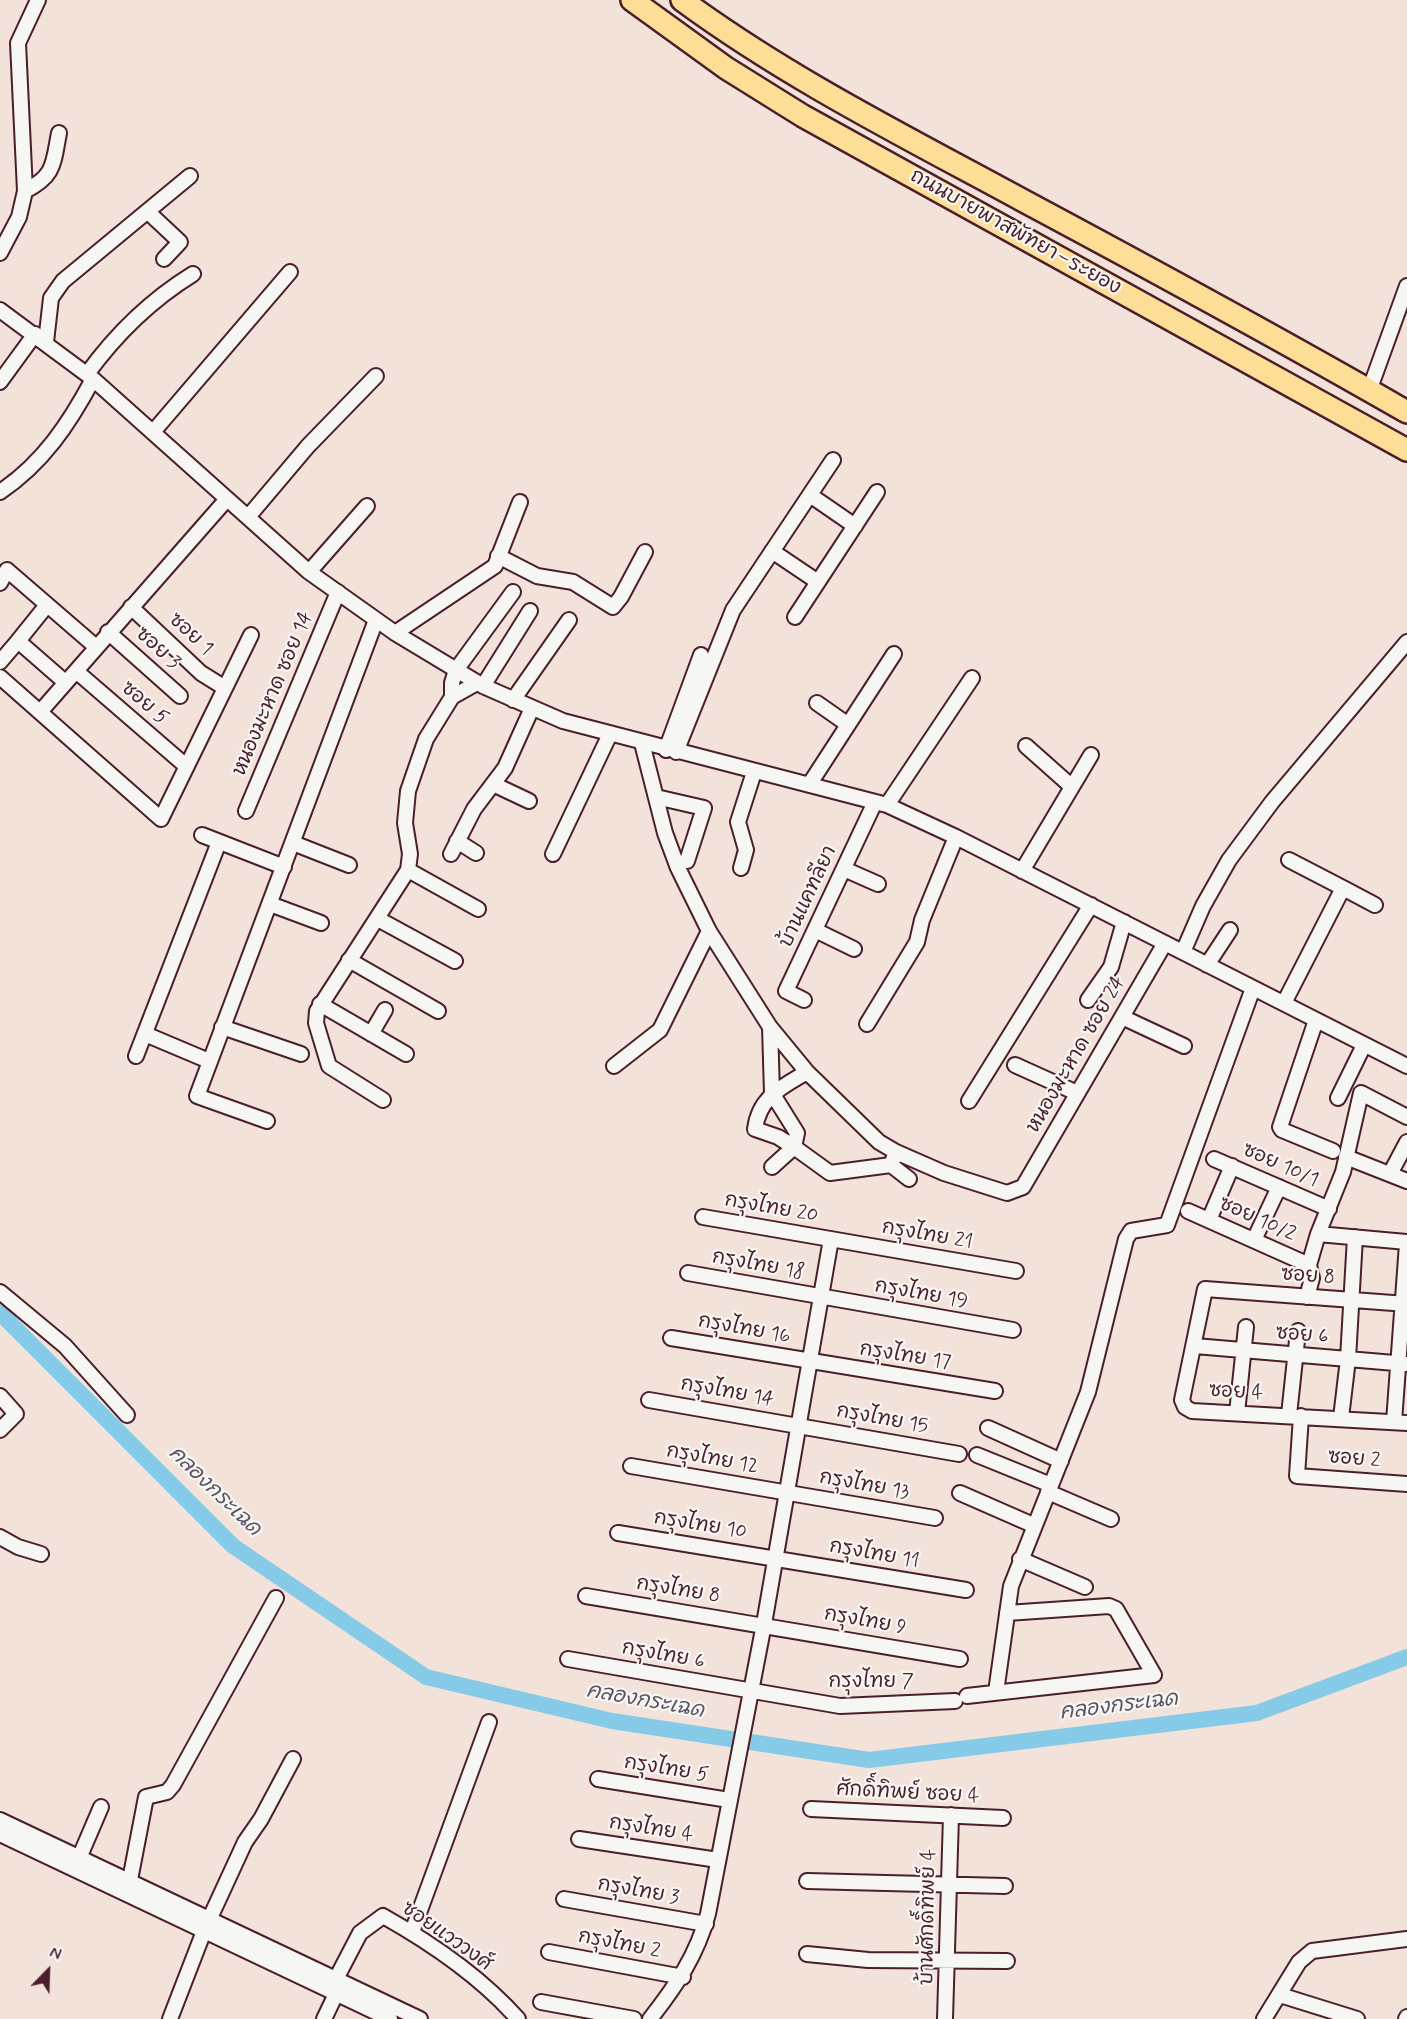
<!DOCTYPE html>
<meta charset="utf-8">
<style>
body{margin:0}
#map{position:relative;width:1407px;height:2019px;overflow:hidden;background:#f3e2d9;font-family:Mynerve,sans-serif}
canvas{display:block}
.north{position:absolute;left:18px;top:1941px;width:60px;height:60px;-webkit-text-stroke:4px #f6f6f2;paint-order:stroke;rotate:23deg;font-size:16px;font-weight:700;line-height:24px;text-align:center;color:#4a1f2b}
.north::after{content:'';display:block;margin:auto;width:21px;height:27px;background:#4a1f2b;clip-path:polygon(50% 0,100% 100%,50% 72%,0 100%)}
</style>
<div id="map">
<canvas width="1407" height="2019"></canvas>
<div class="north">N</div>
</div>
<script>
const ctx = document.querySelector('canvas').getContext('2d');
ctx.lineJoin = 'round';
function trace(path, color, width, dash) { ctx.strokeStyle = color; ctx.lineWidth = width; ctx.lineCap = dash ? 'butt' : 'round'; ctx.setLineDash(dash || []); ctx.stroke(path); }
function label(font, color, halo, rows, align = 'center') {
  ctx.font = font + ' Mynerve,"Playpen Sans Thai",sans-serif'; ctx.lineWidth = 4.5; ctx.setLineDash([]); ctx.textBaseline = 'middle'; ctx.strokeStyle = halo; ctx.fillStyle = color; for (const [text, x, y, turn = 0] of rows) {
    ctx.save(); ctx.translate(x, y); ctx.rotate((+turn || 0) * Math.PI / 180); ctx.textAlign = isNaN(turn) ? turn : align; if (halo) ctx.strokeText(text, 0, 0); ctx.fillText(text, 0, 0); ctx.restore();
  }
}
trace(new Path2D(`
 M0,1313L233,1546L426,1677L612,1721L869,1760L1257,1713L1407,1657`), '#85cae6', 16);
const minor = new Path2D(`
 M25,191C55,176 53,164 59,133
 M148,212L180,242L164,259
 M0,253L19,217L25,191L18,43L38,0
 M0,310L93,379L309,572L395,633L483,686L563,721L887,805L956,837L1407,1066
 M46,342L51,298L63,281L190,176
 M87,374C116,334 151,300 193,274
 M0,382L35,334
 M1369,391L1407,286
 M153,432L290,272
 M0,492C43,463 69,424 93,379
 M810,495L855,526
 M248,517L308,446L376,376
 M772,551L818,582
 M498,556L537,576L573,582L613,607L621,597L645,552
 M309,572L367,506
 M0,583L7,570L95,646
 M47,605L18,641L65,682
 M131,607L201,673L225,688
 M795,617L877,492
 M108,632L180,696
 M395,633L495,566L520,502
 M0,662L18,641
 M76,671L186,766
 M0,677L161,819L251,635
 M483,686L530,611
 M452,697L477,683
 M513,700L569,620
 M817,703L847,724
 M40,712L227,499
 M642,743L665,833L678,868L709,931L770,1027L807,1072L879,1142L896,1152L944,1173L1007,1193L1023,1187L1165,943
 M1026,746L1071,786
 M666,750L701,655
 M676,752L733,610L833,460
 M493,784L529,801
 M809,785L894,654
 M656,797L704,808L687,861
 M887,805L972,678
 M246,811L338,592
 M202,835L284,867
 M457,841L476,853
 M293,843L349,865
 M451,854L474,809L505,768L532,708
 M553,854L610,734
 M741,868L746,850L738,822L754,772
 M844,869L878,884
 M408,870L478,909
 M1022,871L1091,755
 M1343,888L1375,905
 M270,904L321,923
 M378,919L455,961
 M815,930L854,949
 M1183,952L1203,906L1229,860L1272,802L1407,642
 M349,960L438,1011
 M1207,965L1230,930
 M804,1000L786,991L875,802
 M1088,1000L1111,967L1124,922
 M1284,1003L1343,888L1289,860
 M320,1004L406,1054
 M1122,1017L1184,1046
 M1316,1020L1280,1127L1282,1130L1333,1151
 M867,1024L917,942L922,920L956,837
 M222,1027L301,1054
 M770,1027L772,1093L797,1133L794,1147L830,1173L891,1165L896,1152
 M145,1034L209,1061
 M371,1034L385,1010
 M136,1056L219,842
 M1015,1065L1077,1093
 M614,1066L660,1030L709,931
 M1338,1098L1364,1045
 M383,1100L329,1066L316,1023L317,1011L408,870L410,854L405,823L408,791L426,739L452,697V683L456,670L513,592
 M969,1101L1091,905
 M267,1121L197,1096L376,620
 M1346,1157L1407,1181
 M1214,1159L1329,1209
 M891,1165L909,1179
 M772,1167L794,1147L778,1137L755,1129C759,1097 782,1087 807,1072
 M1390,1174L1407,1142
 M1188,1211L1309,1265
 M703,1217L1016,1271
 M1209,1220L1232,1166
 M1318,1234L1407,1242
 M1254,1240L1279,1187
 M688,1273L1013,1330
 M0,1292L65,1346L127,1415
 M1307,1297L1312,1278L1309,1265L1318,1234L1343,1172L1361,1093L1407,1117
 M1407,1304L1205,1289L1182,1400L1185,1407L1192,1411L1407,1423
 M671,1338L995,1391
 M1195,1346L1407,1364
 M0,1396L16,1414L0,1430
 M649,1400L959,1454
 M1237,1413L1246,1327
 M1289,1415L1298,1331
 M1301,1416L1297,1476L1407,1484
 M1341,1418L1348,1359L1355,1237
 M1394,1422L1407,1244
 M988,1428L1061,1461
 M977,1455L1051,1485
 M631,1466L935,1518
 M1048,1492L1111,1519
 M960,1493L1033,1525
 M618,1533L966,1590
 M0,1537L18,1547L41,1554
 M1020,1559L1085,1587
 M586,1596L960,1659
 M568,1659L840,1706L955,1701
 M996,1692L1011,1586L1088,1392L1126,1239L1131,1231L1167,1225L1253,988
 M967,1696L1154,1675L1116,1609L1109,1606L1007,1613
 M598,1779L729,1800
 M811,1809L1003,1818
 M0,1820L420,2019
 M0,1834L390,2019
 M579,1839L718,1860
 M80,1856L101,1807
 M130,1880L146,1797L167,1792L173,1785L276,1598
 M807,1881L1005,1886
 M564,1899L706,1924
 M210,1918L245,1842L261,1819L293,1759
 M412,1932L489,1722
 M549,1952L683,1977
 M807,1954L868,1960L1007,1961
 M336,1979L360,1933L383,1916C431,1943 481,1977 518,2019
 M1280,1995L1357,2019
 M541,2002L634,2019
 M170,2019L204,1931
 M324,2019L336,1994
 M650,2019C676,1986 697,1955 708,1914L764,1624L831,1239
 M945,2019L951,1815
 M1264,2019L1299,1962L1312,1951L1407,1939
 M1406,2019L1407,2017`);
const highway = new Path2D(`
 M632,0L726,68L803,116L1407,450
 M682,0C788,78 906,137 1022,200C1151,269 1280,339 1407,412`);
trace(minor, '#4a1f2b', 18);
trace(highway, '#4a1f2b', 26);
trace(minor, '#f6f6f2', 14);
trace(highway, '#fcde96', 21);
label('20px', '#4a1f2b', '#f6f6f2', [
 ["ถนนบายพาสพัทยา–ระยอง",1015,233,29],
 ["ซอย 1",190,635,43],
 ["ซอย 3",157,649,42],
 ["หนองมะหาด ซอย 14",274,694,-67],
 ["ซอย 5",144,704,41],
 ["บ้านแคทลียา",809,897,-65],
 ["หนองมะหาด ซอย 24",1077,1055,-60],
 ["ซอย 10/1",1280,1166,24],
 ["กรุงไทย 20",771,1209,10],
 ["ซอย 10/2",1257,1220,24],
 ["กรุงไทย 21",927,1236,10],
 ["กรุงไทย 18",758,1266,10],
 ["ซอย 8",1308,1277,4],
 ["กรุงไทย 19",921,1295,10],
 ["กรุงไทย 16",744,1330,10],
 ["ซอย 6",1302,1336,5],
 ["กรุงไทย 17",905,1357,9],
 ["กรุงไทย 14",727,1393,10],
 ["ซอย 4",1236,1393,3],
 ["กรุงไทย 15",882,1420,10],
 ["กรุงไทย 12",712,1460,10],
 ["ซอย 2",1354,1460,5],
 ["กรุงไทย 13",864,1486,10],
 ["กรุงไทย 10",700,1526,9],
 ["กรุงไทย 11",874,1555,10],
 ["กรุงไทย 8",678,1591,9],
 ["กรุงไทย 9",865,1622,10],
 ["กรุงไทย 6",663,1656,10],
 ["กรุงไทย 7",871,1683],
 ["กรุงไทย 5",666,1770,9],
 ["ศักดิ์ทิพย์ ซอย 4",908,1794,3],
 ["กรุงไทย 4",651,1830,9],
 ["กรุงไทย 3",638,1892,10],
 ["บ้านศักดิ์ทิพย์ 4",929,1917,-89],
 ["ซอยแวววงศ์",446,1937,35],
 ["กรุงไทย 2",619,1945,11]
]);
label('italic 21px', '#5c5263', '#f6f6f2', [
 ["คลองกระเฉด",214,1492,44],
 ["คลองกระเฉด",645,1702,10],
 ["คลองกระเฉด",1119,1707,-7]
]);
</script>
